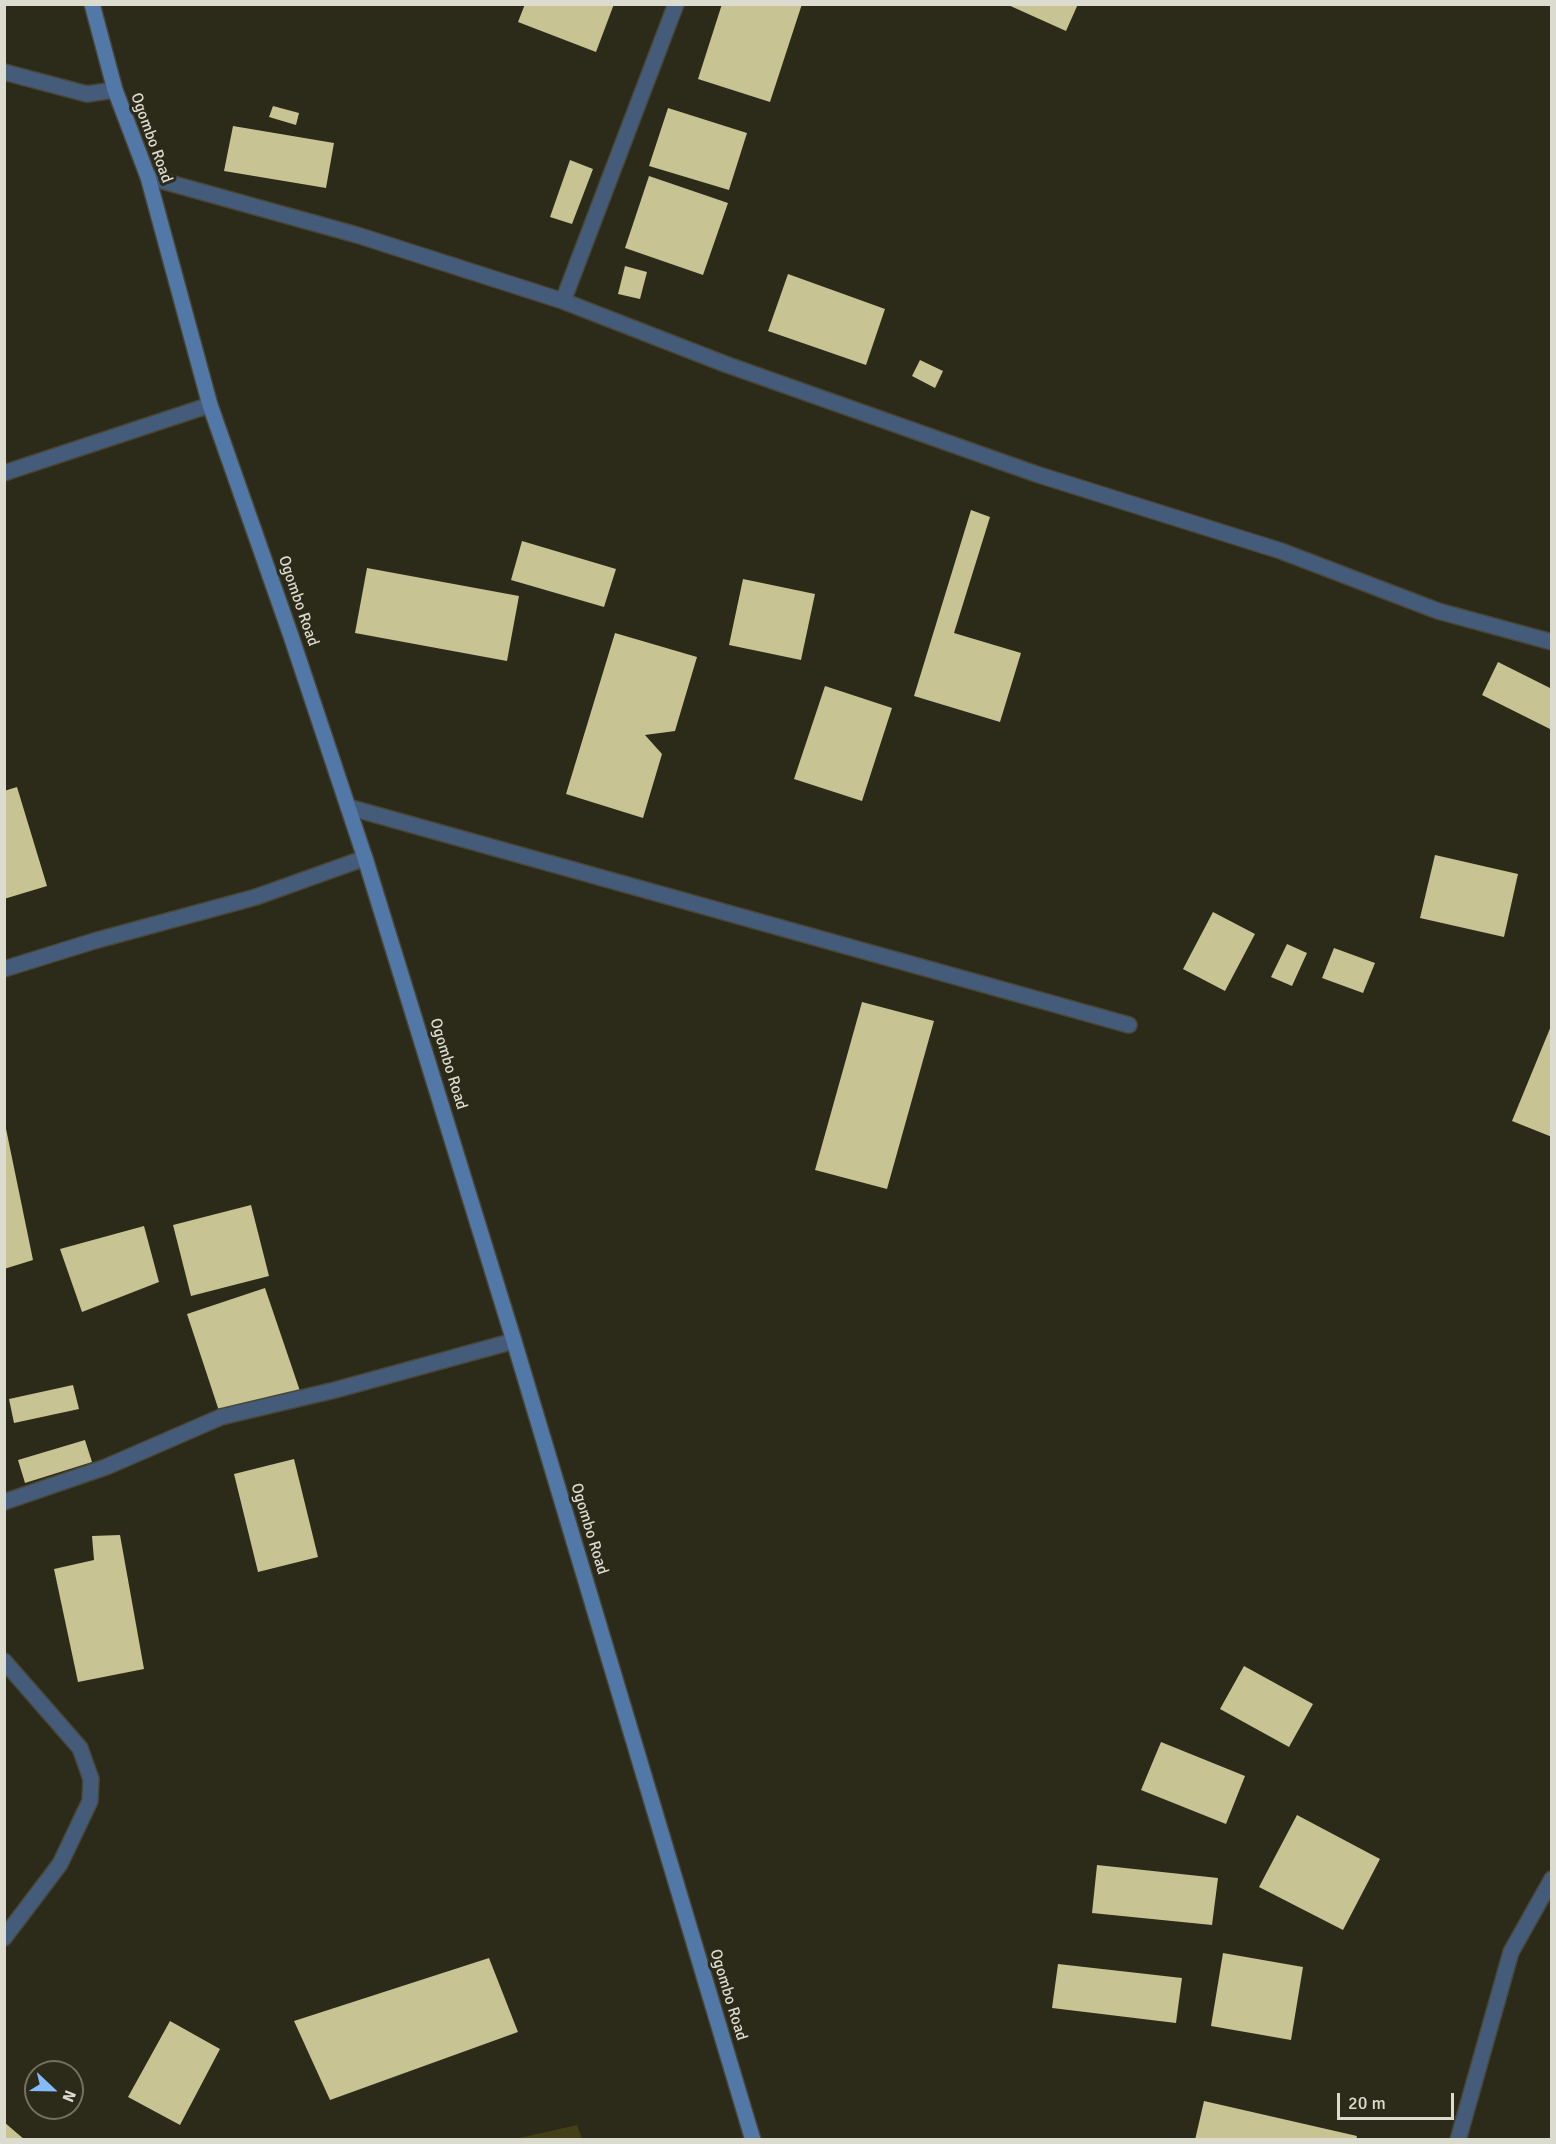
<!DOCTYPE html>
<style>
body{margin:0}
#map{position:relative;width:1556px;height:2144px;overflow:hidden;background:#2c2a19;font-family:Signika,sans-serif}
canvas{display:block}
.frame{position:absolute;inset:0;border:6px solid #dcdbd0;pointer-events:none}
.north{position:absolute;left:24px;top:2060px;width:60px;height:60px;box-sizing:border-box;background:#2c2a19;border:2px solid #727162;border-radius:50%;rotate:112deg;font-size:16px;font-weight:700;line-height:24px;text-align:center;color:#dcdbd0}
.north::after{content:'';display:block;margin:auto;width:21px;height:27px;background:#86bbfb;clip-path:polygon(50% 0,100% 100%,50% 72%,0 100%)}
.scale{position:absolute;left:1337px;top:2093px;width:117px;height:27px;box-sizing:border-box;border:3px solid #dcdbd0;border-top:0;padding-left:8px;font-size:18px;line-height:21px;white-space:nowrap;color:#dcdbd0;-webkit-text-stroke:4px #2c2a19;paint-order:stroke}
</style>
<div id="map">
<canvas width="1556" height="2144"></canvas>
<div class="frame"></div>
<div class="north">N</div>
<div class="scale">20 m</div>
</div>
<script>
const ctx = document.querySelector('canvas').getContext('2d');
ctx.lineJoin = 'round';
function fill(path, color) { ctx.fillStyle = color; ctx.fill(path, 'evenodd'); }
function trace(path, color, width, dash) { ctx.strokeStyle = color; ctx.lineWidth = width; ctx.lineCap = dash ? 'butt' : 'round'; ctx.setLineDash(dash || []); ctx.stroke(path); }
function label(font, color, halo, rows, align = 'center') {
  ctx.font = font + ' Signika,sans-serif'; ctx.lineWidth = 6; ctx.setLineDash([]); ctx.textBaseline = 'middle'; ctx.strokeStyle = halo; ctx.fillStyle = color; for (const [text, x, y, turn = 0] of rows) {
    ctx.save(); ctx.translate(x, y); ctx.rotate((+turn || 0) * Math.PI / 180); ctx.textAlign = isNaN(turn) ? turn : align; if (halo) ctx.strokeText(text, 0, 0); ctx.fillText(text, 0, 0); ctx.restore();
  }
}
fill(new Path2D(`
 M577,2125L582,2139H515Z`), '#433f17');
fill(new Path2D(`
 M525,4H614L596,52L518,22Z
 M722,4H802L770,102L698,79Z
 M1006,4H1078L1066,31Z
 M273,106L299,113L296,125L269,117Z
 M668,108L747,133L729,190L649,166Z
 M233,126L334,143L326,188L224,171Z
 M570,160L593,169L572,224L550,217Z
 M649,176L728,203L703,275L625,248Z
 M625,266L647,272L640,299L618,294Z
 M788,274L885,309L866,365L768,331Z
 M920,360L943,371L935,388L912,376Z
 M971,510L990,517L954,633L1021,653L1000,722L914,696Z
 M522,541L616,569L604,607L511,580Z
 M367,568L519,596L507,661L355,633Z
 M743,579L815,594L801,660L729,645Z
 M615,633L697,657L675,731L645,735L662,754L643,818L566,794Z
 M1498,662L1552,689V730L1482,695Z
 M825,686L892,708L862,801L794,779Z
 M17,787L47,886L4,899V791Z
 M1435,855L1518,874L1504,937L1420,918Z
 M1213,912L1255,934L1225,991L1183,969Z
 M1287,944L1307,953L1292,986L1271,977Z
 M1334,948L1375,963L1363,993L1322,978Z
 M862,1002L934,1021L887,1189L815,1170Z
 M1551,1026H1552V1137L1512,1121Z
 M4,1119L33,1260L4,1269Z
 M251,1205L269,1276L191,1296L173,1225Z
 M144,1226L159,1282L82,1312L60,1249Z
 M265,1288L300,1391L221,1417L187,1314Z
 M73,1385L79,1409L14,1423L9,1399Z
 M85,1440L92,1462L25,1483L18,1460Z
 M294,1459L318,1557L258,1572L234,1474Z
 M120,1535L144,1669L78,1682L54,1569L94,1560L92,1536Z
 M1244,1666L1313,1704L1289,1747L1220,1709Z
 M1161,1742L1245,1776L1226,1824L1141,1790Z
 M1297,1815L1380,1859L1343,1930L1259,1887Z
 M1097,1865L1218,1878L1212,1925L1092,1913Z
 M1223,1953L1303,1967L1291,2040L1211,2026Z
 M489,1958L518,2032L330,2100L294,2021Z
 M1058,1964L1182,1978L1176,2023L1052,2008Z
 M170,2021L220,2049L180,2125L128,2097Z
 M1204,2101L1357,2136L1356,2140H1195Z
 M4,2122L25,2140H4Z`), '#c7c392');
const minor = new Path2D(`
 M4,72L87,94L115,90
 M148,177L357,235L563,301L676,4
 M563,301L725,364L1036,474L1281,551L1438,611L1552,642
 M4,473L210,405
 M348,807L1129,1025
 M4,969L94,941L256,897L365,858
 M4,1502L106,1467L221,1417L335,1390L514,1341
 M4,1661L80,1748L91,1779L90,1801L60,1864L4,1938
 M1458,2140L1511,1952L1552,1879`);
const secondary = new Path2D(`
 M92,4L115,90L148,177L210,405L291,636L365,858L514,1341L753,2140`);
trace(minor, '#484636', 18);
trace(secondary, '#484636', 18);
trace(minor, '#445c7a', 15);
trace(secondary, '#5178a7', 15);
label('16px', '#dcdbd0', '#2c2a19', [
 ["Ogombo Road",151,138,70],
 ["Ogombo Road",298,601,71],
 ["Ogombo Road",448,1064,73],
 ["Ogombo Road",589,1529,73],
 ["Ogombo Road",728,1995,73]
]);
</script>
